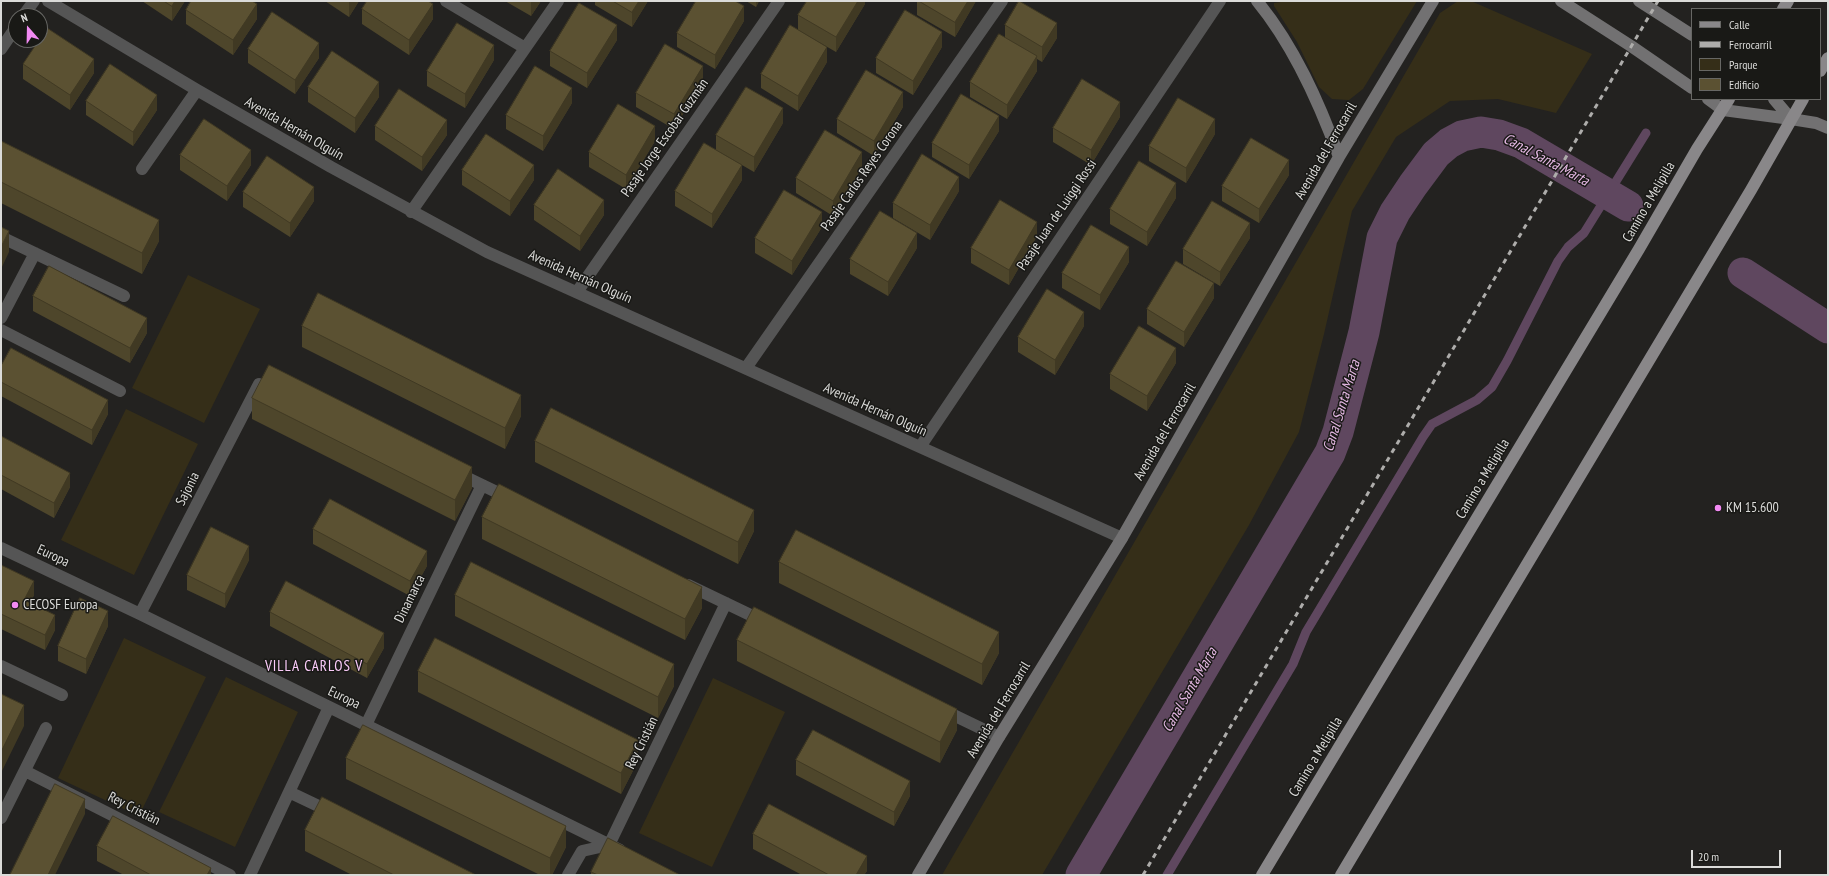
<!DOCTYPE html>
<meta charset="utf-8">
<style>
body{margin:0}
#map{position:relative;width:1829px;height:876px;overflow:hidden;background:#232220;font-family:"PT Sans Narrow",sans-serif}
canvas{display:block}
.frame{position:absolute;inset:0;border:2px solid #dbdbd9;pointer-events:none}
.legend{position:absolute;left:1691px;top:8px;width:130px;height:92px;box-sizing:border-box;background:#191916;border:1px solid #676764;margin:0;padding:5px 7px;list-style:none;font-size:12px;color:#dbdbd9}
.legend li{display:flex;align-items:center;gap:8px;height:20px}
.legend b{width:20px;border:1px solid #676764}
.north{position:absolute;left:8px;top:8px;width:40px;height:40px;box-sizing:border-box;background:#191916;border:1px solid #676764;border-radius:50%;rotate:340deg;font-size:11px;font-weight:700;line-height:16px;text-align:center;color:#dbdbd9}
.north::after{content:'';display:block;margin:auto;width:14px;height:18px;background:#f28af3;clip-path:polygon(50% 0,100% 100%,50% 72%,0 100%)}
.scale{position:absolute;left:1691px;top:850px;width:90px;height:18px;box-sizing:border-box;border:2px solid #dbdbd9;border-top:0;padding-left:5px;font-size:12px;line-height:14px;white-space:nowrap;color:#dbdbd9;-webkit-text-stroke:3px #191916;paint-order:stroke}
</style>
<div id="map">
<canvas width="1829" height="876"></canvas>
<div class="frame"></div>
<ul class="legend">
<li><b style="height:5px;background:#898789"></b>Calle</li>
<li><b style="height:5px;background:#aeadab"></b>Ferrocarril</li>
<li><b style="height:11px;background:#352e18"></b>Parque</li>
<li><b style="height:11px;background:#5b5132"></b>Edificio</li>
</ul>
<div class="north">N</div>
<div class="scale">20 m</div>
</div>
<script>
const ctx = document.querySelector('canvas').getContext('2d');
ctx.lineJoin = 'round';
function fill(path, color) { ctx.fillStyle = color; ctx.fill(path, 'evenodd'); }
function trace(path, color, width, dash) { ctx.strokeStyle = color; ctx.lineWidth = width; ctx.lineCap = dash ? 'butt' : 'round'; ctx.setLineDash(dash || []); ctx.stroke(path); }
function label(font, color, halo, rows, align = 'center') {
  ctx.font = font + ' "PT Sans Narrow",sans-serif'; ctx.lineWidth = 3; ctx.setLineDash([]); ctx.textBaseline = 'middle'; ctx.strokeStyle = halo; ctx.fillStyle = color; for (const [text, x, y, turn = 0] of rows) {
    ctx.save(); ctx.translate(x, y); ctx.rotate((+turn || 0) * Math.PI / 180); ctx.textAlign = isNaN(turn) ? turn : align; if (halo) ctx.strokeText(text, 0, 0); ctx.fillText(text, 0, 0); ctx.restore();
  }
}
fill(new Path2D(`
 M1287,1H1417L1363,89L1349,100L1332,99L1319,87L1297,42L1274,6V3Z
 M1458,1H1471L1592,54L1556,113L1498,99L1450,101L1396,137L1352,211L1324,334L1299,432L1249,525L1042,875H942L1440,13Z
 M188,275L260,309L204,423L132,388Z
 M126,409L198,444L134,575L61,540Z
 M124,638L206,677L139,816L58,778Z
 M226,677L298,712L235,847L159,812Z
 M713,678L785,712L712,867L639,833Z`), '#352e18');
trace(new Path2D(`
 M1167,875L1293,664L1306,632L1423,437L1432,424L1477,400L1492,387L1507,361L1558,261L1568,247L1584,233L1646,133`), '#5f475f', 9);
trace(new Path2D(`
 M1743,273L1828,328
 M1081,875L1330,453L1338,432L1364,332L1382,238L1395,212L1413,185L1436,154L1449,143L1462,136L1481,132L1499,135L1521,143L1628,206`), '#5f475f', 31);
trace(new Path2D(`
 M48,1L197,90L331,167L487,252L1122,538
 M446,1L525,48
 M23,16L34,1
 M1,49L16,27
 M142,169L197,90
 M411,212L558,1
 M1,237L124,296
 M577,292L779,1
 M1,318L35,253
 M1,330L120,391
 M746,368L1002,1
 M920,447L1220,1
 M457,473L509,498
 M1,548L140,614L620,850
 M688,585L765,622
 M140,614L259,384
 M1,666L62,695
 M943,710L999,737
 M366,725L482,485
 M25,771L230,875
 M289,792L331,812
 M1,818L46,728
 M250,875L329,707
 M568,875L582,851L609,845L726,603`), '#555', 12);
trace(new Path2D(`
 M1257,1C1294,46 1319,102 1339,157
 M1561,1L1631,46L1692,88
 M1639,1L1692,35
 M1708,99L1723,110L1791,119L1816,123L1828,128
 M1774,99L1791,119
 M918,875L999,737L1122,538L1339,157L1433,1`), '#727172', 12);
trace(new Path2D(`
 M1783,9L1788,1
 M1820,71L1828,58
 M1262,875L1639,249L1697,149L1729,99
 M1341,875L1751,190L1803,99`), '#898789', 12);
trace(new Path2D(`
 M1143,875L1658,1`), '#aeadab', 3, [5, 5]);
fill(new Path2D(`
 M142,1H185L172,21Z
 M325,1H359L349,17Z
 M505,1H541L531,16Z
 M595,1H648L632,27L595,5Z
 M746,1H759L756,7Z
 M865,1V4L836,52L798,30V15Z
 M917,1H976L955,37L917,15Z
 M362,9L433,19L409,55L362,24Z
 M186,10L257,19L233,55L186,24Z
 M744,21L715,69L677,47V33Z
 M1005,25L1057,38L1042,62L1037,59V71L1007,119L970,97V82L1005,38Z
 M617,40L587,88L550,66V51Z
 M942,47L913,95L876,73V58Z
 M248,49L319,58L295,94L248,63Z
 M494,60L465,108L427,86V71Z
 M827,62L798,111L761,88V74Z
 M23,64L94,73L70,110L23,79Z
 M703,81L674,129L636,107V93Z
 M308,87L379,97L355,133L308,102Z
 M86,101L157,110L133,146L86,115Z
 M572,103L543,151L506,129V115Z
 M903,107L874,156L837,133V119Z
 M1120,117L1091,165L1053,142V128Z
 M783,123L754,172L716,150V135Z
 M375,126L447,135L422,171L375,140Z
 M999,131L969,179L932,157V143Z
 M1215,134L1186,183L1149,161V146Z
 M1,141L159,241L142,274L1,203Z
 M655,141L626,189L589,167V152Z
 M180,155L251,165L227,201L180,170Z
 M862,167L833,216L796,193V178Z
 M462,170L534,180L510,216L462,185Z
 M1289,175L1259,223L1222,201V186Z
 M742,180L712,228L675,206V191Z
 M959,191L930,240L893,218V203Z
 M243,192L314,201L290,237L243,207Z
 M1176,198L1147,246L1110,224V209Z
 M534,205L604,215L580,251L534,220Z
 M822,227L792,275L755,253V238Z
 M1037,236L1009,285L971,263V248Z
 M1250,238L1220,286L1183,264V249Z
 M917,248L888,296L850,274V259Z
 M1129,262L1100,310L1062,288V273Z
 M33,296L147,333L130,363L33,311Z
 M1214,298L1184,347L1147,324V309Z
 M302,326L521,416L505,449L302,347Z
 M1084,326L1055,375L1018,352V337Z
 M1176,363L1147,411L1110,389V374Z
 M1,366L108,414L92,445L1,396Z
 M252,398L472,488L455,521L252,419Z
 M1,436L70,487L54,518L1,489Z
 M535,441L754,531L738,564L535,462Z
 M482,517L702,608L685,640L482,539Z
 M313,529L427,566L410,596L313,544Z
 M249,560L225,608L187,590V575Z
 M779,562L999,653L982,685L779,583Z
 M1,565L34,595L30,603L55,630L45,650L1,629Z
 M455,595L674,686L658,718L455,616Z
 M270,612L384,648L367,678L270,626Z
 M108,626L86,674L58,661V646Z
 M737,640L957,730L940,763L737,661Z
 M418,671L638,761L621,794L418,692Z
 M346,758L566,847L552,875H540L346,779Z
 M796,760L910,796L894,826L796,775Z
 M305,830L476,875H352L305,851Z
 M753,834L867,871L864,875H802L753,849Z
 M97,846L211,875H124L97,861Z
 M591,872L680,875H591Z`), '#4e462b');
fill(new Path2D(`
 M175,1H185L172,21V6Z
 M350,1H359L349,17V2Z
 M532,1H541L531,16V2Z
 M639,1H648L632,27V12Z
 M756,1H759L756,7Z
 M858,1H865V4L836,52V37Z
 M968,1H976L955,37V22Z
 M257,4V19L233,55V40Z
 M433,4V19L409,55V40Z
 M744,6V21L715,69V55Z
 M1057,23V38L1042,62V47Z
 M617,25V40L587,88V73Z
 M942,32V47L913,95V81Z
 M319,43V58L295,94V80Z
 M494,45V60L465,108V94Z
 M827,47V62L798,111V96Z
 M1037,56V71L1007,119V105Z
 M94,59V73L70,110V95Z
 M703,66V81L674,129V114Z
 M379,82V97L355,133V118Z
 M572,88V103L543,151V136Z
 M903,92V107L874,156V141Z
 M157,95V110L133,146V132Z
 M1120,102V117L1091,165V150Z
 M783,108V123L754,172V157Z
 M999,116V131L969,179V165Z
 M1215,119V134L1186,183V168Z
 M447,120V135L422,171V157Z
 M655,126V141L626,189V175Z
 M251,150V165L227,201V186Z
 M862,152V167L833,216V201Z
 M1289,160V175L1259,223V209Z
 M534,165V180L510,216V201Z
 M742,165V180L712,228V214Z
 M959,177V191L930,240V225Z
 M1176,183V198L1147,246V232Z
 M314,187V201L290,237V223Z
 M604,200V215L580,251V236Z
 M822,212V227L792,275V261Z
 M159,220V241L142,274V253Z
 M1037,222V236L1009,285V270Z
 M1250,223V238L1220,286V272Z
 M9,231V252L1,269V247Z
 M917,233V248L888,296V282Z
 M1129,247V262L1100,310V295Z
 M1214,283V298L1184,347V332Z
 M1084,312V326L1055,375V360Z
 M147,318V333L130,363V348Z
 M1176,348V363L1147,411V396Z
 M521,395V416L505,449V428Z
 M108,400V414L92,445V430Z
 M472,467V488L455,521V500Z
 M70,473V487L54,518V503Z
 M754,510V531L738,564V542Z
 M249,546V560L225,608V594Z
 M427,551V566L410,596V581Z
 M34,581V595L24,615V600Z
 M702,587V608L685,640V619Z
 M108,611V626L86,674V659Z
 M55,615V630L45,650V635Z
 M999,632V653L982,685V664Z
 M384,633V648L367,678V664Z
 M674,664V686L658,718V697Z
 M24,705V726L1,773V752Z
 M957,709V730L940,763V742Z
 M638,740V761L621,794V773Z
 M910,781V796L894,826V812Z
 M85,799V814L55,875H48Z
 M566,826V847L552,875H550V858Z
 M867,856V871L864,875H856Z
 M211,868V875H207Z`), '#403923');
const building = new Path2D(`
 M164,1H175L172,6Z
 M191,1H252L257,4L233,40L186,10Z
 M367,1H428L433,4L409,40L362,9Z
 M613,1H639L632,12Z
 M696,1H735L744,6L715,55L677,33Z
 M807,1H858L836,37L798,15Z
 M919,1H968L955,22Z
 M1019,1L1057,23L1042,47L1005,25Z
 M579,3L617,25L587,73L550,51Z
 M905,10L942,32L913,81L876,58Z
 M272,12L319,43L295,80L248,49Z
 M457,23L494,45L465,94L427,71Z
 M790,25L827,47L798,96L761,74Z
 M47,28L94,59L70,95L23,64L39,40H40V38Z
 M999,34L1037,56L1007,105L970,82Z
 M665,44L703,66L674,114L636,93Z
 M332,51L379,82L355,118L308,87Z
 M110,64L157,95L133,132L86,101Z
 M535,66L572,88L543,136L506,115Z
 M866,70L903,92L874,141L837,119Z
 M1082,79L1120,102L1091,150L1053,128Z
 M746,87L783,108L754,157L716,135Z
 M399,89L447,120L422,157L375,126Z
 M961,94L999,116L969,165L932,143Z
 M1178,98L1215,119L1186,168L1149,146Z
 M618,104L655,126L626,175L589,152Z
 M204,119L251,150L227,186L180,155Z
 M825,130L862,152L833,201L796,178Z
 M486,134L534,165L510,201L462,170Z
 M1251,138L1289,160L1259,209L1222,186Z
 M1,141L159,220L142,253L1,182Z
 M704,143L742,165L712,214L675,191Z
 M922,154L959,177L930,225L893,203Z
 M267,156L314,187L290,223L243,192Z
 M1139,161L1176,183L1147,232L1110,209Z
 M558,169L604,200L580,236L534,205Z
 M784,190L822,212L792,261L755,238Z
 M1000,200L1037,222L1009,270L971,248Z
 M1212,201L1250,223L1220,272L1183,249Z
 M880,211L917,233L888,282L850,259Z
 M1091,225L1129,247L1100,295L1062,273Z
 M1,227L9,231L1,247Z
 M1176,261L1214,283L1184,332L1147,309Z
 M49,266L147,318L130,348L33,296Z
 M1047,289L1084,312L1055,360L1018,337Z
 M318,293L521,395L505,428L302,326Z
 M1139,326L1176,348L1147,396L1110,374Z
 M11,348L108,400L92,430L1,382V366Z
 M269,365L472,467L455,500L252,398Z
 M551,408L754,510L738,542L535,441Z
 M1,436L70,473L54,503L1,475Z
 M499,484L702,587L685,619L482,517Z
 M330,499L427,551L410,581L313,529Z
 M211,527L249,546L225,594L187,575Z
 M796,530L999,632L982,664L779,562Z
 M471,562L674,664L658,697L455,595Z
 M1,565L34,581L24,600L55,615L45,635L1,614Z
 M286,581L384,633L367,664L270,612Z
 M80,598L108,611L86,659L58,646Z
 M754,607L957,709L940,742L737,640Z
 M435,638L638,740L621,773L418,671Z
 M1,694L24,705L1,752Z
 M363,725L566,826L550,858L346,758Z
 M813,730L910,781L894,812L796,760Z
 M55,784L85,799L48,875H10Z
 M322,797L476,875H394L305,830Z
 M769,804L867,856L856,875H829L753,834Z
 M113,816L211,868L207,875H151L97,846Z
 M608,838L680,875H598L591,872Z`);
fill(building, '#5b5132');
trace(building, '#403923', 1);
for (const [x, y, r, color] of [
 [1718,508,4,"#f28af3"],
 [15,605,4,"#f28af3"]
]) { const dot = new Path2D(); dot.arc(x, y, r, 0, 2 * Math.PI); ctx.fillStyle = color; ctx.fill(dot); trace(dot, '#191916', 1.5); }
label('14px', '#dbdbd9', '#191916', [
 ["Avenida Hernán Olguín",294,129,30],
 ["Pasaje Jorge Escobar Guzmán",665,138,-55],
 ["Avenida del Ferrocarril",1326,151,-60],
 ["Pasaje Carlos Reyes Corona",862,176,-55],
 ["Camino a Melipilla",1649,202,-60],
 ["Pasaje Juan de Luiggi Rossi",1057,215,-56],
 ["Avenida Hernán Olguín",580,277,24],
 ["Avenida Hernán Olguín",875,410,24],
 ["Avenida del Ferrocarril",1165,432,-60],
 ["Camino a Melipilla",1483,479,-59],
 ["Sajonia",188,489,-63],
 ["Europa",53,556,25],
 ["Dinamarca",410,599,-64],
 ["Europa",344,698,26],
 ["Avenida del Ferrocarril",999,710,-59],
 ["Rey Cristián",642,743,-64],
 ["Camino a Melipilla",1316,757,-59],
 ["Rey Cristián",134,809,27]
]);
label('14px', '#dbdbd9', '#191916', [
 ["KM 15.600",1726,508],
 ["CECOSF Europa",23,605]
], 'left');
label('italic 15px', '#e4b7e3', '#191916', [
 ["Canal Santa Marta",1546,160,28],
 ["Canal Santa Marta",1342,406,-73],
 ["Canal Santa Marta",1190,690,-60]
]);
ctx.letterSpacing = '1px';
label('15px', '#fbccfa', '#191916', [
 ["VILLA CARLOS V",314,667]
]);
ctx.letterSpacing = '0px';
</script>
